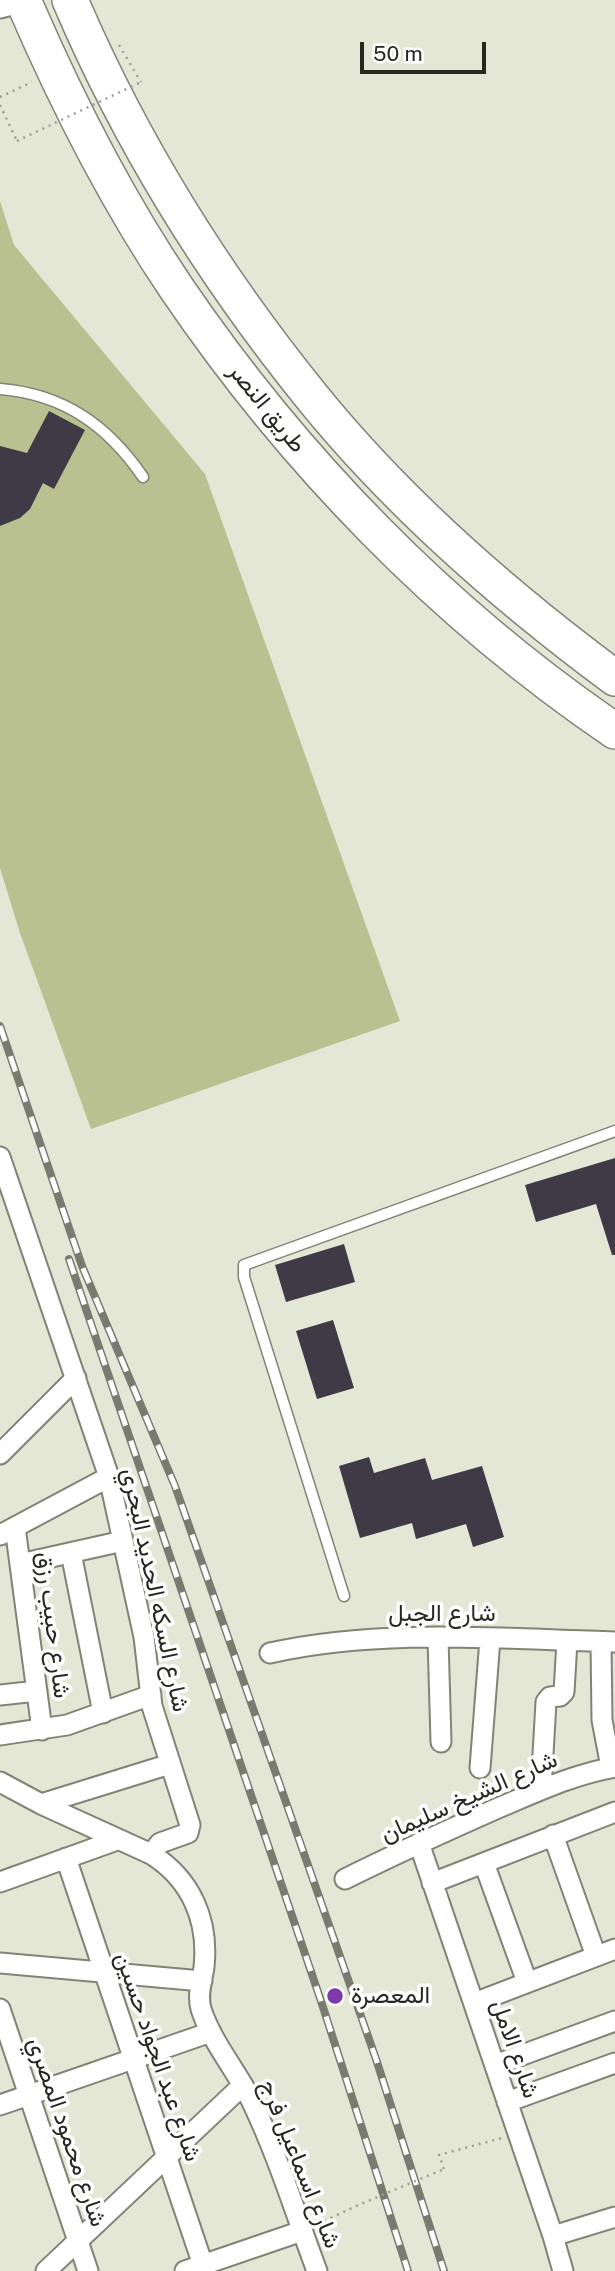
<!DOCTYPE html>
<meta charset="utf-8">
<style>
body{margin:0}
#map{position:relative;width:615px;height:2271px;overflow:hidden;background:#e4e7d6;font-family:"Public Sans",sans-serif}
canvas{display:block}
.scale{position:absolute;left:360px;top:42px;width:126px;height:32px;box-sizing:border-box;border:4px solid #262721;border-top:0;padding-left:9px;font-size:21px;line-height:24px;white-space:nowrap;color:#262721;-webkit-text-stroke:5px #fff;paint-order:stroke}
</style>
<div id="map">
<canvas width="615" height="2271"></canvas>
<div class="scale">50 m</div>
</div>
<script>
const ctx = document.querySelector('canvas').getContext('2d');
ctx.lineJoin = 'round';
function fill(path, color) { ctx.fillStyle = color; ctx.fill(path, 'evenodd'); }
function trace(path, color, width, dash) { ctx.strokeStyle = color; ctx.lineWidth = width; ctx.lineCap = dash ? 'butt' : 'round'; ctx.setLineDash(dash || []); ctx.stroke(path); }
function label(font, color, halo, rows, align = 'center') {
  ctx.font = font + ' "Public Sans",Vazirmatn,sans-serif'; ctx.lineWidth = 7; ctx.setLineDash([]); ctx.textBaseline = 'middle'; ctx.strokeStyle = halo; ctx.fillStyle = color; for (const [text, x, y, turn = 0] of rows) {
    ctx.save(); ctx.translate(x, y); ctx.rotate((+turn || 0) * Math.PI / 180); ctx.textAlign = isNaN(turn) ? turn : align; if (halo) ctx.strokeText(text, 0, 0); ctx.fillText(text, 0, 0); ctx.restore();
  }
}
fill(new Path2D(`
 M0,201L14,245L205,474L400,1021L91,1129L20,933L0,868Z`), '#b9c190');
fill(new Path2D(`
 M49,411L85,430L54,489L43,483L30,509L20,518L0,526V446L27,453Z
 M615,1158V1255H612L596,1204L536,1222L525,1185Z
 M344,1244L355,1282L286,1302L275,1265Z
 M333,1320L354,1388L317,1399L296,1331Z
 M369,1457L374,1473L425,1458L432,1480L482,1466L504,1537L473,1547L466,1524L416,1539L412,1523L360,1538L339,1466Z`), '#403a46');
const lane = new Path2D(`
 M0,389C64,394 108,426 143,477
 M344,1596L244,1277V1265L615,1131`);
const street = new Path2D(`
 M0,8L23,2
 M0,1157L109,1477L144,1637L152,1706L190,1825L188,1833L160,1843L151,1854
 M0,1454L76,1378
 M15,1527L42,1730
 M0,1535L109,1477
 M71,1553L103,1713
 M20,1564L123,1541
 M438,1638L441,1742
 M601,1642L602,1720L611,1767
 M270,1653C383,1628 500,1639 615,1642
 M0,1695L37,1691
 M0,1735L67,1725L151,1695
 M480,1768L490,1639
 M0,1782L41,1804L151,1854C191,1879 209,1920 204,1967C202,1981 197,1995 201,2009C212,2043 237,2071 252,2102C278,2156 296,2215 317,2271
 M541,1789L546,1702L550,1697L560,1696L564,1692L567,1641
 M41,1804L170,1764
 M553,1835L596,1956
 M419,1843L553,2236L563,2271
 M66,1858L205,2271
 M484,1863L527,1982
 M345,1879C395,1854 446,1831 498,1808C536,1792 574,1774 615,1767
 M0,1882L117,1840
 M432,1883L615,1812
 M0,1963L202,1981
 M474,2003L615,1949
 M0,2009L88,2271
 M495,2065L615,2021
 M507,2102L615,2063
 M0,2105L211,2032
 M553,2236L615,2217
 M46,2271L243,2085
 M185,2271L302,2231`);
const highway = new Path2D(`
 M23,0C66,100 116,199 177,289C294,461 443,614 615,731
 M70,0C131,143 214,276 312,397C397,502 507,598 615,678`);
trace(lane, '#818475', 13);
trace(street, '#818475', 23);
trace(highway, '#818475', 38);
trace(new Path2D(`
 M119,45L141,82
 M0,97L32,82
 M0,105L17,141
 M444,2169L439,2155L502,2138
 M318,2224L356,2206`), '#9d9f92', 2.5, [2, 5]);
trace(lane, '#fff', 10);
trace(street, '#fff', 19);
trace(highway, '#fff', 35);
const rail = new Path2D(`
 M0,1026L82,1266L175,1486L376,2059L444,2271
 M69,1259L321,2001L408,2271`);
trace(rail, '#797b70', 8);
trace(rail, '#fff', 5, [16]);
trace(new Path2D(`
 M17,141L141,82
 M356,2206L444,2169`), '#9d9f92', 2.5, [2, 5]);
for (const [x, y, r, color] of [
 [335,1996,9,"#7f39ac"]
]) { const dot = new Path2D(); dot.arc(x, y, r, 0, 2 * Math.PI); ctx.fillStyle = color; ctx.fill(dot); trace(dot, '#fff', 2.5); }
label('24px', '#262721', '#fff', [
 ["طريق النصر",267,408,51],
 ["شارع السكه الحديد البحري",155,1590,78],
 ["شارع الجبل",442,1614],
 ["شارع حبيب رزق",53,1625,83],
 ["شارع الشيخ سليمان",469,1797,-24],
 ["شارع الامل",515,2049,71],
 ["شارع عبد الجواد حسين",158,2057,71],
 ["شارع محمود المصري",67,2132,71],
 ["شارع اسماعيل فرج",300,2164,68]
]);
label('24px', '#262721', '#fff', [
 ["المعصرة",351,1996]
], 'left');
</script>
